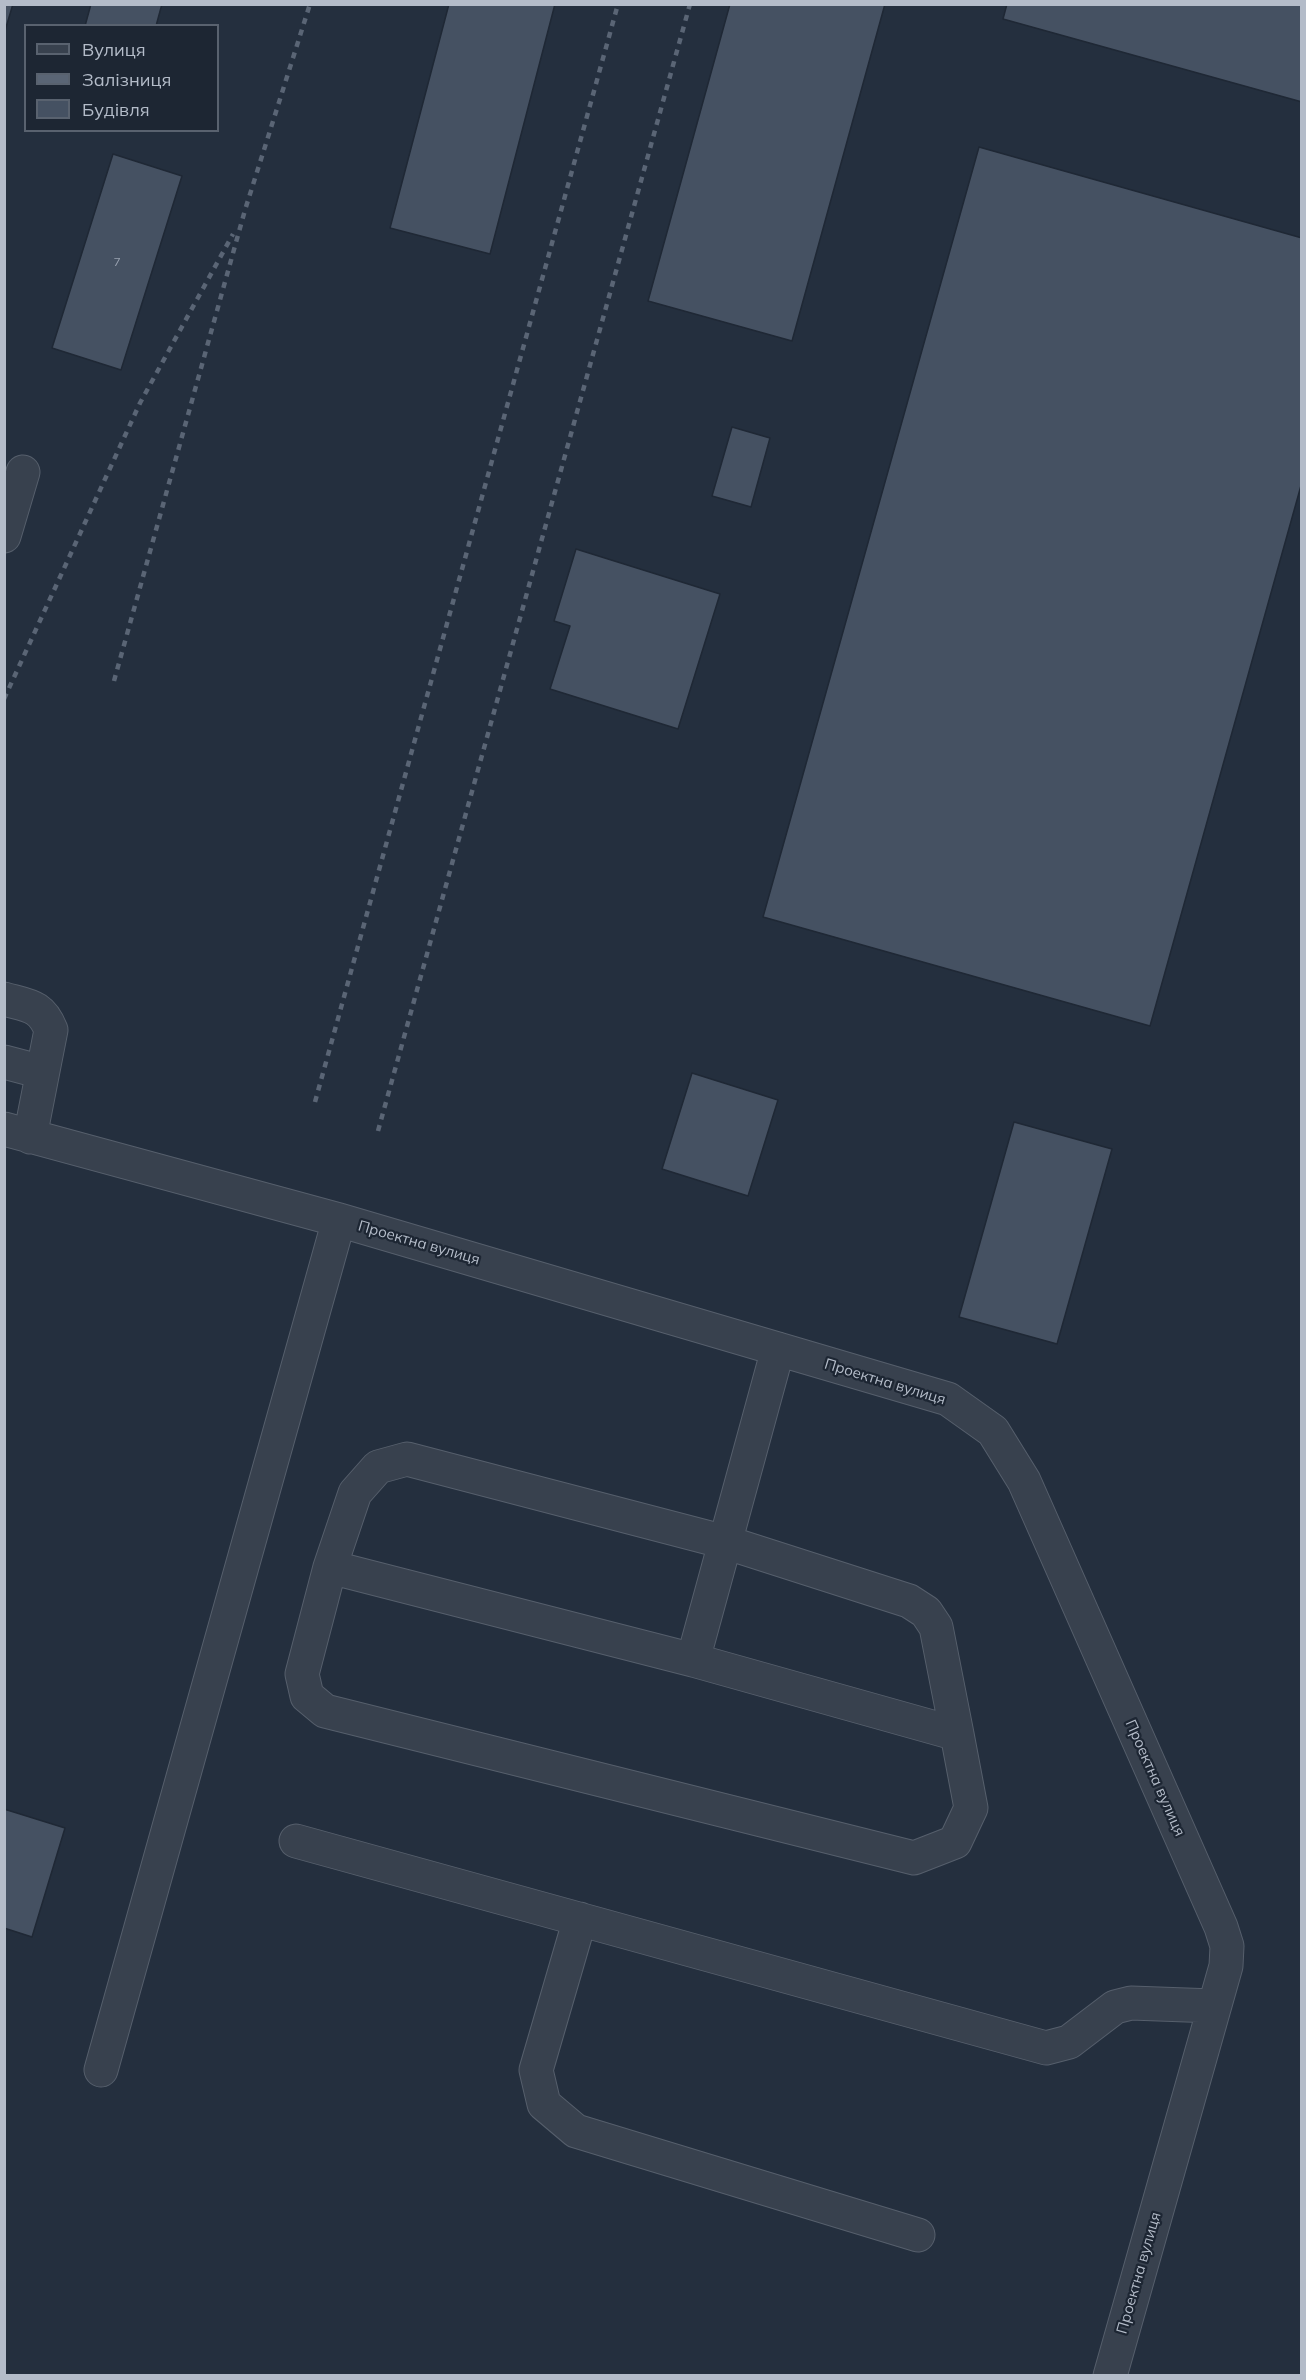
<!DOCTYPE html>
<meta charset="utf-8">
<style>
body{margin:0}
#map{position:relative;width:1306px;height:2380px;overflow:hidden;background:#242f3e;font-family:Mulish,sans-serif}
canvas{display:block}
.frame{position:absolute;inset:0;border:6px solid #b4bcc9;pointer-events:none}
.legend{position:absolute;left:24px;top:24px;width:195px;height:108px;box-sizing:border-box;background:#1d2633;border:2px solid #59626f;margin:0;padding:8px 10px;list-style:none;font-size:18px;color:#b4bcc9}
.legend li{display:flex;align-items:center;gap:12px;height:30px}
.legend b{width:30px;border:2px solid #59626f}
</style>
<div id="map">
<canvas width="1306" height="2380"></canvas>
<div class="frame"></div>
<ul class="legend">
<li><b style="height:8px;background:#38414e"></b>Вулиця</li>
<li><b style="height:8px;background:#5a6575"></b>Залізниця</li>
<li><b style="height:16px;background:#455162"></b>Будівля</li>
</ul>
</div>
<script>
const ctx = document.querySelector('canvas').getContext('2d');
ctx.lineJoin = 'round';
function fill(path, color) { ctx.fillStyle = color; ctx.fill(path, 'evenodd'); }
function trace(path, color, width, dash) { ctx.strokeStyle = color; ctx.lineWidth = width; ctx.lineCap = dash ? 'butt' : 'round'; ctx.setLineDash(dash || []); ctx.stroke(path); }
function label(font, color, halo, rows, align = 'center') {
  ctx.font = font + ' Mulish,sans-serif'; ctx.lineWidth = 4.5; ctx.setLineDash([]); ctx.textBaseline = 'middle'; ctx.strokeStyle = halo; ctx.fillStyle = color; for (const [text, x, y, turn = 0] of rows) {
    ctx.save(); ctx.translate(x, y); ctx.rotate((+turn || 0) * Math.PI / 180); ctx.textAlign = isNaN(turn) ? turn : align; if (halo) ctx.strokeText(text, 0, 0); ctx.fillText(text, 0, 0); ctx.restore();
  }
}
const building = new Path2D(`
 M4,4H13L4,34Z
 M91,4H162L156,26H85Z
 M449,4H555L490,254L390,228Z
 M730,4H885L792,341L648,301Z
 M1007,4H1302V102L1003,19Z
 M979,147L1302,238V482L1150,1026L763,917Z
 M113,154L182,176L121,370L52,348Z
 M732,427L770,438L751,507L712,496Z
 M576,549L720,594L678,729L550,689L570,626L554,621Z
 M692,1073L778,1100L748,1196L662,1169Z
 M1014,1122L1112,1149L1057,1344L959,1317Z
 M4,1809L65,1828L32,1937L4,1928Z`);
fill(building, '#455162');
trace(building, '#1f2835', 1.5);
const minor = new Path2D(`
 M4,536L23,472
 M4,999C29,1006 41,1005 51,1030L30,1137
 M4,1062L42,1072
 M4,1129L339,1220L948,1399L993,1431L1024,1481L1221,1927L1227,1946L1226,1966L1110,2376
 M330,1567L693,1660L778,1349
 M693,1660L957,1734L971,1808L955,1842L914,1858L325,1711L307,1696L302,1674L330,1567L355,1493L378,1467L407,1459L725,1542L909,1601L926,1612L936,1627L957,1734
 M296,1841L1046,2048L1069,2042L1115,2007L1131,2003L1214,2006
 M580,1919L536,2070L544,2104L576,2131L918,2235
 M101,2070L339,1220`);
trace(minor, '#565f6c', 35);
trace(minor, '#38414e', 33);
trace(new Path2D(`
 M114,681L245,210L310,4
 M4,699L140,403L233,234
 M315,1102L618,4
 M378,1131L690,4`), '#5a6575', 4.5, [6, 6]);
label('12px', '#98a1af', null, [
 ["7",117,262]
]);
label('15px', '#b4bcc9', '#1d2633', [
 ["Проектна вулиця",419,1243,16],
 ["Проектна вулиця",885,1382,17],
 ["Проектна вулиця",1155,1778,66],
 ["Проектна вулиця",1139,2273,-74]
]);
</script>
